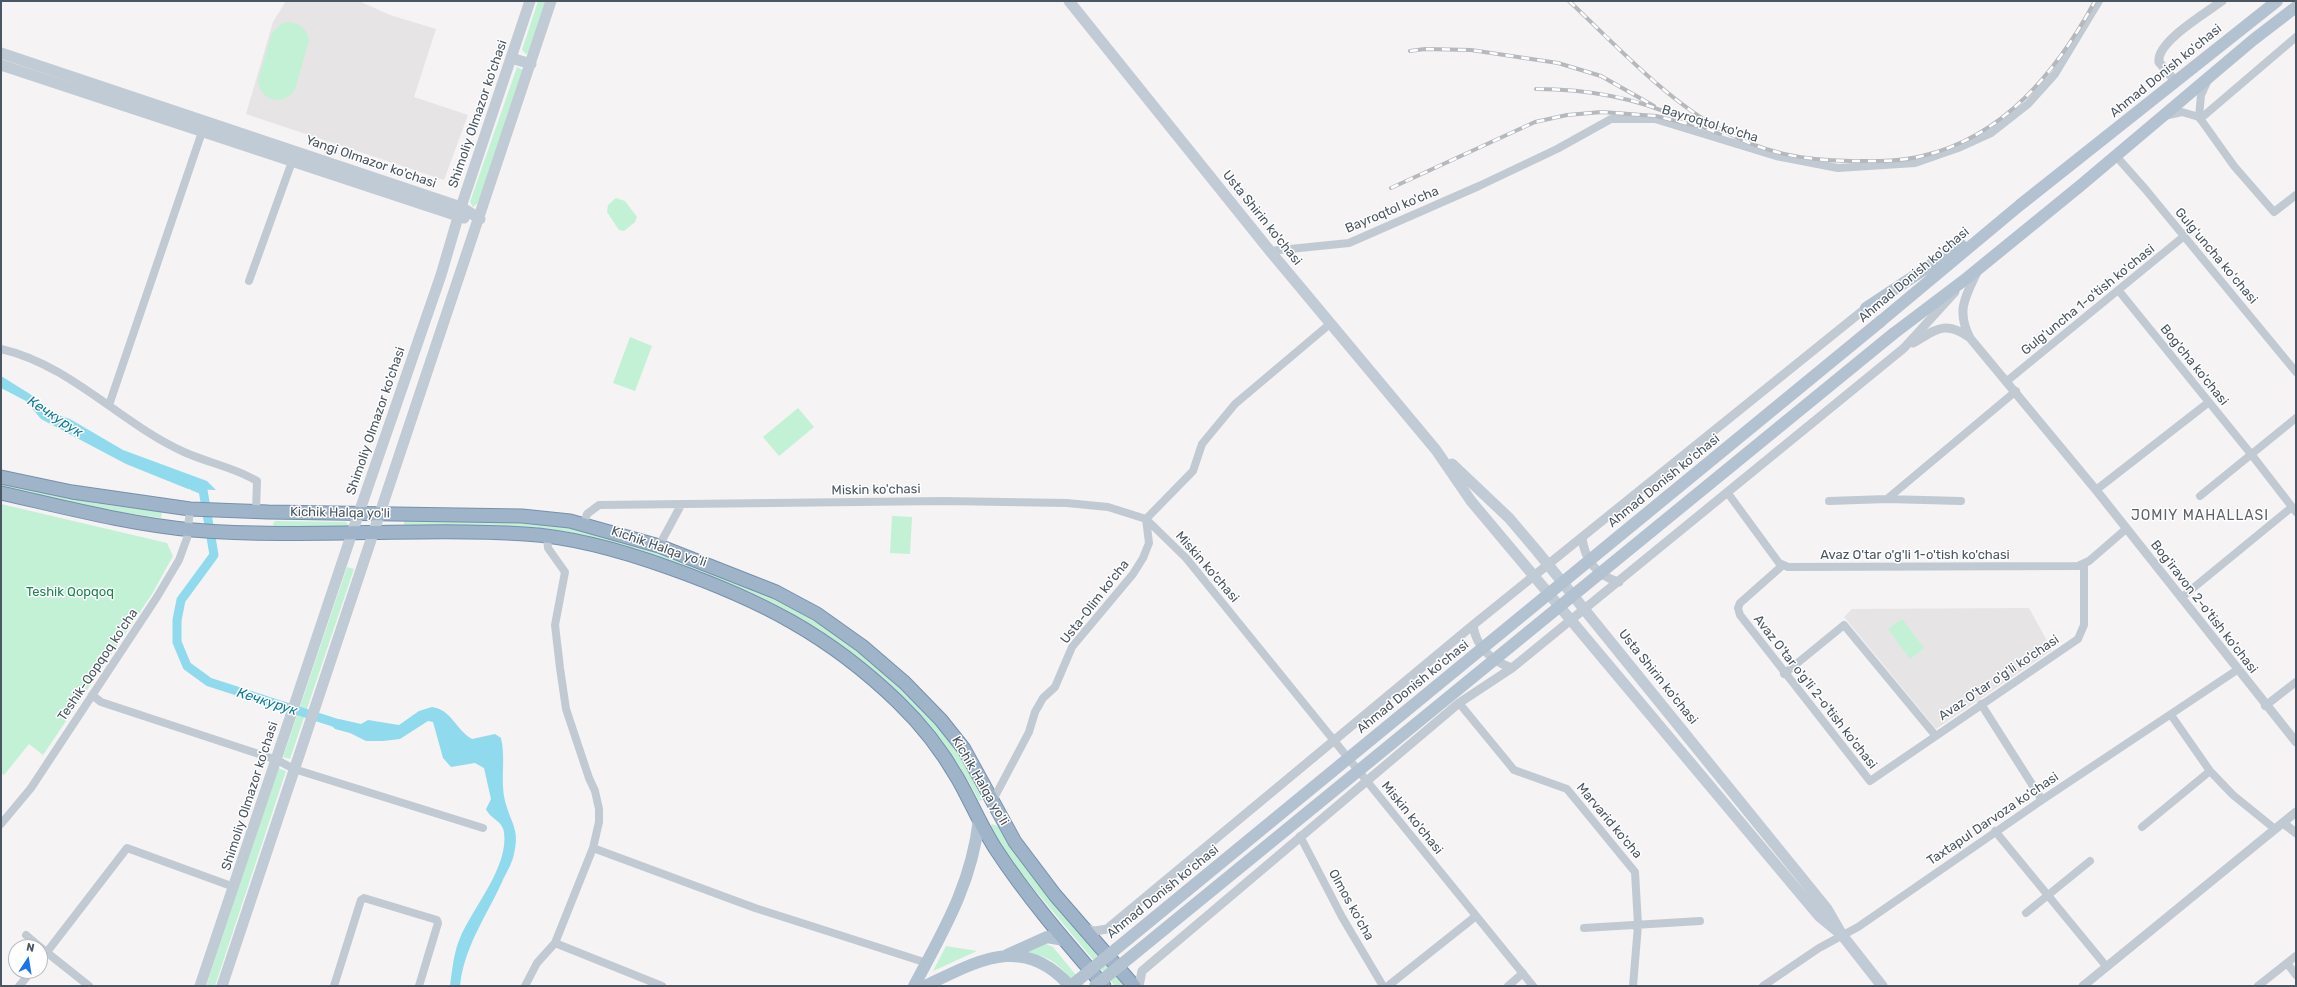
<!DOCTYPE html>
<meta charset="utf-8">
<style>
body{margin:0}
#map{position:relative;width:2297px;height:987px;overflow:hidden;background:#f5f3f3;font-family:Rubik,sans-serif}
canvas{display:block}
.frame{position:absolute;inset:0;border:2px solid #4a5661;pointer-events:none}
.north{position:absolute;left:8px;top:939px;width:40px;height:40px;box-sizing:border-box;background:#fff;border:1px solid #b7bbc0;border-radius:50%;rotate:12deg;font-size:11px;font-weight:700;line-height:16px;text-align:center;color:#4a5661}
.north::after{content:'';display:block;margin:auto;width:14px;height:18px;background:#1a73e8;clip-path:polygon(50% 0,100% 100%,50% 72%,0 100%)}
</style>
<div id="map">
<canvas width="2297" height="987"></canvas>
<div class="frame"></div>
<div class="north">N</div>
</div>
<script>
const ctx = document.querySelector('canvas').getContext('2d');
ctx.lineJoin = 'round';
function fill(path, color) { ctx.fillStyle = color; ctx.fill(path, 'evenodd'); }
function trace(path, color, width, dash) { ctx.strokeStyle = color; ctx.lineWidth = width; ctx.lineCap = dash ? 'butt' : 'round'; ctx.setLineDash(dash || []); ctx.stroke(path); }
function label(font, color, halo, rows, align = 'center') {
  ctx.font = font + ' Rubik,sans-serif'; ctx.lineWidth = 3; ctx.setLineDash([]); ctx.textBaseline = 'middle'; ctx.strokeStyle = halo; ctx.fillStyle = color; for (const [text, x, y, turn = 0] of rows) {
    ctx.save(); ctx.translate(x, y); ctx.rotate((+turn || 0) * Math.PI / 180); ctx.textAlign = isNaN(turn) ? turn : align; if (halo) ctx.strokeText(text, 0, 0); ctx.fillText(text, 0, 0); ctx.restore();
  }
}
fill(new Path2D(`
 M286,1H359L390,15L436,29L414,97L468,115L444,180L246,114L273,22Z
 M2029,608L2052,650L1936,729L1844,617L1852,609Z`), '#e6e4e5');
fill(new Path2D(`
 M538,1H546L529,53L526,54L522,50Z
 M290,22C301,24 307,29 309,41L295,89C284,107 261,102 258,81L272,33L282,23Z
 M517,67L523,70L478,203L473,207L470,202Z
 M616,198L625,201L637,217L635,222L624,231L619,230L607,212L608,205Z
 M630,337L652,346L635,391L613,383Z
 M798,408L814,427L779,456L763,437Z
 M1,483L94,503L162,512L161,518L93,508L1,489Z
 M1,504L167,543L173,556L152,594L43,755L29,744L4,775L1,773Z
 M892,516L912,517L910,554L890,553Z
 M275,521L346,522L348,525V527L275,528L273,524Z
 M404,521L551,523L655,550L775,598L838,635L891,677L925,711L959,754L983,800L979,801C935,713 859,647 773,603C738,585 700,573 663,560C625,548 588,534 549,529C501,523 451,527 404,526Z
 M347,567L354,569L290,759L283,757Z
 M1902,619L1924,648L1910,659L1888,629Z
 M278,768L286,771L215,986H206Z
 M992,824L998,826L1023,864L1125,986H1115L1009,859L990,828Z
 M1044,943L1053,947L1085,986H1077C1061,967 1053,956 1026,953Z
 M946,946L977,951L933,971Z`), '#c3f1d5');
fill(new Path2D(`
 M1,376L30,394L50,412L70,419L123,450L207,481L216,490L188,489L126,464L41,419L26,401L1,388Z
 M432,707C452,710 455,729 472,739L495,734L501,738C506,759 500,781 505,801C511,824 520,829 514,854C512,864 506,873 502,882C486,917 464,947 460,986H450C452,971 454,951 460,938C473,907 509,867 504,832C502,820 490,819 486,809L491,799L484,768L475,763L451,767L443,758L433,722L428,721L400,739L383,741H366L350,733L335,729L328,722L339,719L361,724L368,720L399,725L419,711Z`), '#90daee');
trace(new Path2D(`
 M193,486L203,490L214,555L181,600L177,620V642L187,666L209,682L339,724`), '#90daee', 9);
const trunk = new Path2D(`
 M1,477L72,492L190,509L268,512L522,516L570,521L659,546L776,592L817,614L862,646L905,683L941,720L964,749L1015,842L1055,895L1134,986
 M1,493C64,507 128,524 193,530C304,539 414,527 525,534C575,537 623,551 670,568C760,600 829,635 898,702C922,725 942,751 958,779C971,802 981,826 995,848C1027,897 1066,942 1104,986`);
trace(trunk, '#7690ad', 15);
trace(new Path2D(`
 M2164,116L2182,112L2199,117L2234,166L2274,212L2296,195
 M2199,117L2201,95L2208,80
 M2200,119L2296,37
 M2116,156L2146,190L2296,372
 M1270,251L1349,243L1479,186L1557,149L1611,119H1655L1776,156L1838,168L1915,163L1958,148L1991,133L2028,104L2055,74L2099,1
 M249,281L294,156
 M2119,291L2251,454L2296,512
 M1,349C71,365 120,423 184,452C208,463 234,467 257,481L256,511
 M2007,381L2183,237
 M109,405L202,132
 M2096,490L2209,402
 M1727,492L1779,563L1788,567L2078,566L2089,561L2126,529
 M2200,496L2296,418
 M1887,499L2016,391
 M1829,501L1887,499L1961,501
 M584,524L587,514L599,505L943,501L1067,503L1108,507L1146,519L1186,558L1533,986
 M659,546L681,505
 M1783,565L1740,603L1738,608L1740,615L1870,781L2078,639L2084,625V565
 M2181,598L2292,507
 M1784,674L1844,625L1935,735
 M92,695L101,702L277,760L294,769L483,828
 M1459,703L1514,770L1567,789L1635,872L1638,925L1633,986
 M1981,704L2042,800
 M2265,706L2296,682
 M2171,715L2210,771
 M992,802L1029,732L1035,712L1043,698L1055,687L1072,647L1133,574L1143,558L1149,543L1146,519L1193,471L1202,444L1235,404L1331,323
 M1,824L31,788L157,597L179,560L187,538L190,509
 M2142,827L2210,771L2233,795L2275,829
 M1995,831L2106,966
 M1300,836L1342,917L1383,986
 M593,848L755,908L927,963
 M2026,913L2090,861
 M1584,928L1700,921
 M26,935L40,947
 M555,943L662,986
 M40,947L89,986
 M40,961L127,848L234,887
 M2287,963L2296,975
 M19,986L32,971
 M334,986L361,900L364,898L437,920L438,923L419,986
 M525,986L537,963L555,943L593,848L599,822V809L595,791L589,778L566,709L560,668L555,625L565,572L548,548L547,536
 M1388,986L1476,916
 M1508,986L1523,973
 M1763,986L1819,948L1858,927L2042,800L2237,670
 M2258,986L2296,956`), '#c1cad2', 8);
trace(new Path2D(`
 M2175,81L2159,62C2156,42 2206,13 2222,1
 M1977,272C1965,297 1956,311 1970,338L2096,490L2296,742
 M1913,343C1936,330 1944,320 1969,337
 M1582,538C1585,560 1597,576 1619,582
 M1473,625C1476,647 1492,661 1512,668
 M2283,823L2296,833
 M1084,928L1095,931L1107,929L1473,625L1866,308
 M1139,986L1142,971L1459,703L1512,668L1904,348L1955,292
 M2083,986L2296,812`), '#c1cad2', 9);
trace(new Path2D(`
 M1069,1L1270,251L1436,450L1471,501L1819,916L1842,935
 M1,53L461,207L480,219
 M511,58L531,64
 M1,65L464,218
 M1452,464L1509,518L1537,551L1827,909L1842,935L1882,986
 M200,986L352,533L441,275L461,207L530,1
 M222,986L551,1`), '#c1cbd6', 11);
trace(new Path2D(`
 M1866,308L1961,245
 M1881,321L2020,205L2277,1
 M1893,334L1967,278L2080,186L2253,40L2296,7
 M1007,955L1047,937L1064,940
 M914,986C944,930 972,883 979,819
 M925,986C978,961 1023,933 1070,986`), '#b3c2d1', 12);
trace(trunk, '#9fb4c9', 13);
const rail = new Path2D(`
 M1569,1C1614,43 1665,99 1720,129C1764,153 1800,160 1851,161C1874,161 1899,162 1922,156C2004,137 2057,71 2095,1
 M1410,51L1425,49L1471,50L1558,63L1601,76L1654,106
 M1536,89C1586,89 1634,97 1680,118
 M1692,123L1720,134
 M1391,188L1535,122L1567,115L1602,112L1656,116L1697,126`);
trace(rail, '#b5b8bd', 4);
trace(rail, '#fff', 2.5, [8]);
trace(new Path2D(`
 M1071,986L1881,321
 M1095,986L1893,334`), '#b3c2d1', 12);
label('13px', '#4a5661', '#fff', [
 ["Ahmad Donish ko'chasi",2166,71,-39],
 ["Shimoliy Olmazor ko'chasi",478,114,-71],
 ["Bayroqtol ko'cha",1710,124,17],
 ["Yangi Olmazor ko'chasi",371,162,19],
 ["Bayroqtol ko'cha",1392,210,-23],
 ["Usta Shirin ko'chasi",1262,218,51],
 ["Gulgʻuncha koʻchasi",2216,256,50],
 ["Ahmad Donish ko'chasi",1914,275,-40],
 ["Gulg'uncha 1-o'tish ko'chasi",2088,300,-39],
 ["Bog'cha ko'chasi",2194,365,51],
 ["Shimoliy Olmazor ko'chasi",376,421,-71],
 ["Ahmad Donish ko'chasi",1664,481,-39],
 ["Miskin ko'chasi",876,490,-1],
 ["Kichik Halqa yo'li",340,513,1],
 ["Kichik Halqa yo'li",659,547,19],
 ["Avaz O'tar o'g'li 1-o'tish ko'chasi",1915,555],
 ["Miskin ko'chasi",1207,567,49],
 ["Usta-Olim ko'cha",1095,602,-52],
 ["Bog'iravon 2-o'tish ko'chasi",2204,607,52],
 ["Teshik-Qopqoq ko'cha",98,665,-56],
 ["Usta Shirin ko'chasi",1658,677,51],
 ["Avaz O'tar o'g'li ko'chasi",1999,678,-34],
 ["Ahmad Donish ko'chasi",1413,687,-39],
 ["Avaz O'tar o'g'li 2-o'tish ko'chasi",1815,692,52],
 ["Kichik Halqa yo'li",980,781,60],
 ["Shimoliy Olmazor ko'chasi",250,796,-72],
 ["Miskin ko'chasi",1412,818,51],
 ["Taxtapul Darvoza ko'chasi",1993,819,-34],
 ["Marvarid ko'cha",1609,821,50],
 ["Ahmad Donish ko'chasi",1163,892,-39],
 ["Olmos ko'cha",1351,905,61]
]);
label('13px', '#17864f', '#fff', [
 ["Teshik Qopqoq",70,592]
]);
label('italic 14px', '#0c7c9b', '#fff', [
 ["Кечкурук",55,417,33],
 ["Кечкурук",267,702,18]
]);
ctx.letterSpacing = '1px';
label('14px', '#5f6368', '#fff', [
 ["JOMIY MAHALLASI",2200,516]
]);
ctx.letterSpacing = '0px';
</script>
